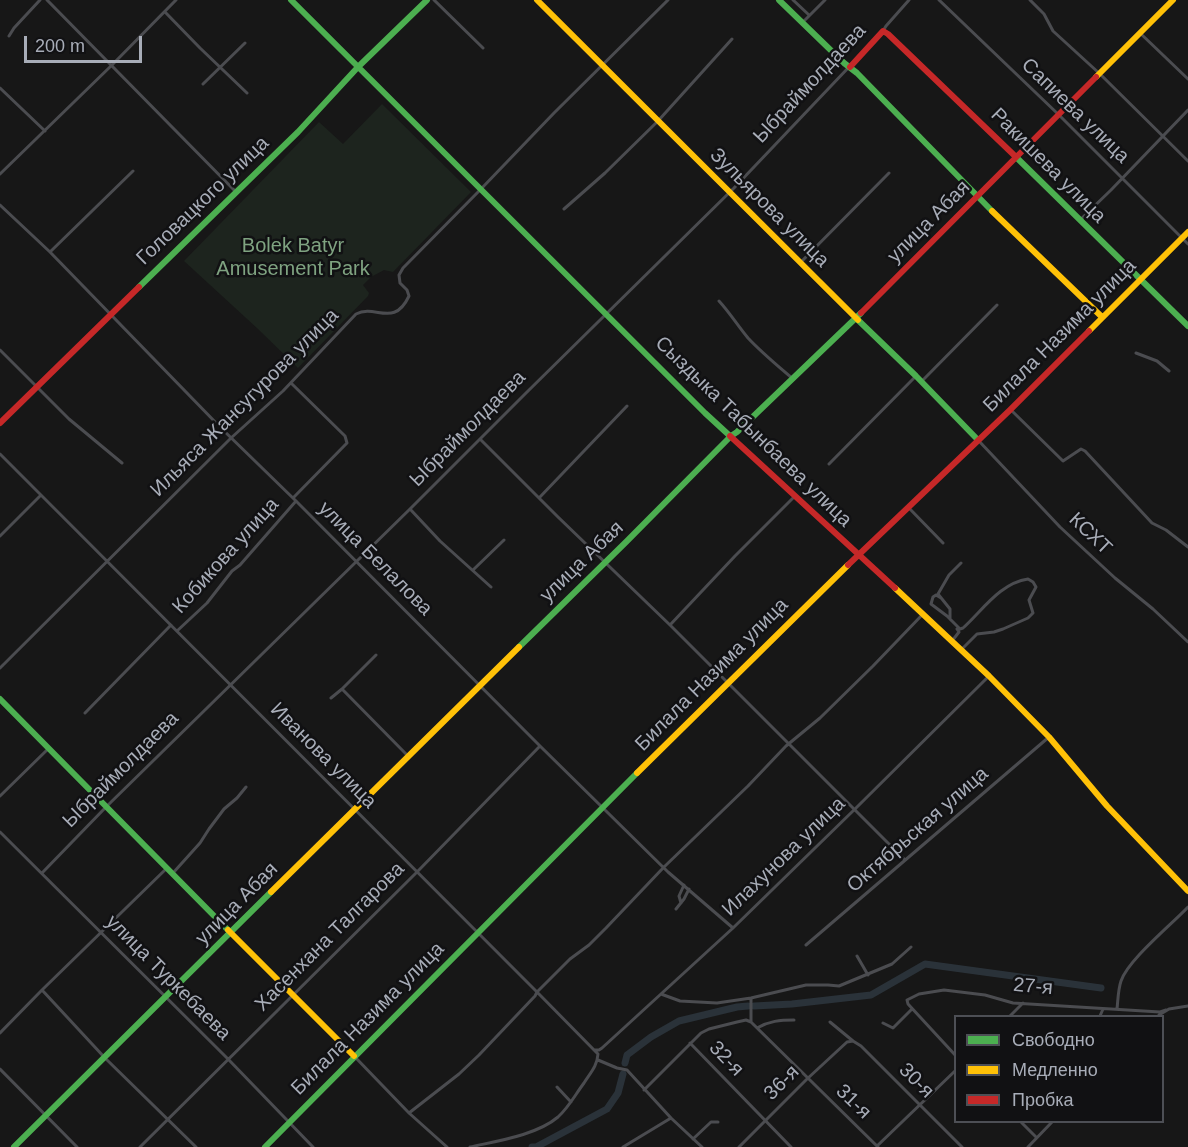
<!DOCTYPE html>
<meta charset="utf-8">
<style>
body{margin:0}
#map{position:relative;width:1188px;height:1147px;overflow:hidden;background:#171717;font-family:Helvetica,sans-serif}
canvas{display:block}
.legend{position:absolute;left:954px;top:1015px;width:210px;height:108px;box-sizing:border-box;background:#111113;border:2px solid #4d4f55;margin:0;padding:8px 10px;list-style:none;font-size:18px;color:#a8adb8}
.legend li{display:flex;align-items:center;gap:12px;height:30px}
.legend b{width:30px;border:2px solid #4d4f55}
.scale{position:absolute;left:24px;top:36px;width:118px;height:27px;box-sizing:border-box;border:3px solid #a8adb8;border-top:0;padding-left:8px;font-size:18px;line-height:21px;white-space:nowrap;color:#a8adb8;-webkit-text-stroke:4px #111113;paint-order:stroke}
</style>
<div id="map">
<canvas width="1188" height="1147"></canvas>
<ul class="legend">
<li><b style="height:8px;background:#4caf50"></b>Свободно</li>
<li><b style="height:8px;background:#ffc107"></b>Медленно</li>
<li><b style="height:8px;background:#c62828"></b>Пробка</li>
</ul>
<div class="scale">200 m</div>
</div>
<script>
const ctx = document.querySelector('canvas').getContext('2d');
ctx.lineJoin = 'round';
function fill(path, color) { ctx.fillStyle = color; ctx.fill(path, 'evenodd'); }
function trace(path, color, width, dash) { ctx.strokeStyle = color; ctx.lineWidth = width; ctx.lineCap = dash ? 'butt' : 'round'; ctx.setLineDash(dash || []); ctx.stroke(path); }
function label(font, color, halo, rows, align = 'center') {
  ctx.font = font + ' Helvetica,sans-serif'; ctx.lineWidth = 5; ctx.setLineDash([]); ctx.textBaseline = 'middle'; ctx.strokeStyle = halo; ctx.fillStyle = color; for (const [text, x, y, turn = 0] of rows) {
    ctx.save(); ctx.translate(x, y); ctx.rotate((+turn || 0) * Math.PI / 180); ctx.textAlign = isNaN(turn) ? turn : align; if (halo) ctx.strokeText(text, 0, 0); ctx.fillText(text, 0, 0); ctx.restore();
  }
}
fill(new Path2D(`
 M382,104L471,192L393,272L384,270L371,277L363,285L369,293L368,296L298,368L258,329L184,261L319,122L343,144Z`), '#1d241e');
trace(new Path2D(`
 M754,1006L792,1004L871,995L925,964L1101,988
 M625,1063L627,1055L651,1037L679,1021L737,1007L748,1006
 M532,1147H536L607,1109L618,1093L623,1074`), '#2a3239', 7);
trace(new Path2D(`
 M47,0L236,192
 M434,0L483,48
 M793,0L809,15
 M939,0L1059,115L1188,244
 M1030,0L1044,14L1053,31L1100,74L1188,161
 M165,12L200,48L247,93
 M802,23L825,0
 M883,31L886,26L909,0
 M1140,33L1188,79
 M9,36L14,28L40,0
 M203,84L245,43
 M0,88L45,131
 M0,174L112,65L176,0
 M0,205L50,252L220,427L296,501L540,746L668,872L733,928
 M564,209L605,173L658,121L732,39
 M1080,220L1111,190L1188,110
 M50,252L133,171
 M800,263L889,173
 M719,301C730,313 738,326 748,338C762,353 778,366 793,379
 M0,350L69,419L122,463
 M1136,353L1157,361L1169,371
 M921,382L997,305
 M291,383L345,436L347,443L293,498
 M1011,410L1063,461L1081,449L1085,451L1152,523L1166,530L1188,547
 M481,440L558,517L670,625L905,860
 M978,440L1060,527L1115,578L1153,609L1188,642
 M0,454L537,992L598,1054C597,1067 590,1073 584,1083C575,1095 569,1107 558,1117C537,1135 497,1141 470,1147
 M829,464L916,376
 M539,498L627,406
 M908,507L943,543
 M410,509L440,541L491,587
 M0,536L41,495
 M473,570L504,540
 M941,598L936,595L933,597L931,604L947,616L960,629L963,628C982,611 1000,583 1028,579L1033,582L1036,587L1029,600L1033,613L1028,618L1003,629L994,632L977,634L961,650
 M950,618V609L938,594L949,575L961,563
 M670,625L735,556L795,496
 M177,631L207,603L232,571L240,565L296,501
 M952,641L959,632L957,629
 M376,655L342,689L408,756
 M0,668L231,438L283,391L356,314C376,304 394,328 409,296L407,290L400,283L399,275L403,268L481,189L554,113L668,0
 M331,698L342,689
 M85,713L171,625
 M0,796L48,749
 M0,832L228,1059L313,1147
 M42,873L106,807L410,509L526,393L734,188L849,67
 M173,873L200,843L209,829L224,809L237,798L246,787
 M681,903L679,896L684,885
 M676,909L684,899L689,889
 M806,945L1049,737
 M857,956L868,975
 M42,990L105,1058L196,1147
 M661,994L680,1001L717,1003L751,998L806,985H828L839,986L892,964L911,947
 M751,998V1022
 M1117,1009C1118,1000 1118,990 1121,981C1128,960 1171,925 1188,907
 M1159,1015L1169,1009L1188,1006
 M1010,1016L1023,1003
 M1100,1016L1103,1009
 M830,1022L853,1041
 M883,1023L893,1028L912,1009
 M757,1028C769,1021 780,1020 794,1020
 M0,1033L42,990L167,868
 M847,1042L853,1041L861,1046L962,1147
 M690,1043L791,1147
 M594,1050H599L602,1048L733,928L855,809L988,677
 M354,1056L409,1113L447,1147
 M956,1056L908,1004L907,1000L919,994L944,990L985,995L1013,1003L1160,1012L1166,1010
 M598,1060L617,1068L627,1070L671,1118L702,1147
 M0,1069L77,1147
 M557,1087L571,1102
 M644,1090L701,1033L709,1029L737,1022L746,1020L751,1022L878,1147
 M409,1113L459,1074L479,1055L535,996L537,992L570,959L589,945L606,928L664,867L748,786L786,746L820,718L873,666L923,614
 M1021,1122L1036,1137
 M693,1139L711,1122H718
 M877,1146L956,1070
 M140,1147L417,872L540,746
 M623,1147L671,1118
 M739,1147L807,1079L847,1042
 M1028,1147L1052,1122`), '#4b4c50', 3);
trace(new Path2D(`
 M291,0L705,413L730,436
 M779,0L844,63L857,73L992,211
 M1016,157L1188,326
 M139,287L298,132L358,67L427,0
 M858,320L916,376L978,440
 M519,647L626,542L731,436L737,432L861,313
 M0,699L228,930
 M14,1147L271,892
 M265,1147L637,773`), '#4caf50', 6);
trace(new Path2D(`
 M537,0L858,320
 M1096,77L1173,0
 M992,211L1102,317
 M1089,331L1188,232
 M895,588L989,676L1049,737L1107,806L1188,891
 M637,773L848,565
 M271,892L519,647
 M228,930L354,1056`), '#ffc107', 6);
trace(new Path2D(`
 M850,67L883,31L888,34L1016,157
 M861,313L1096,77
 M0,423L139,287
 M730,436L895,588
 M848,565L1010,410L1089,331`), '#c62828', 6);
label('20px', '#a8adb8', '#111113', [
 ["Ыбраймолдаева",810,84,-47],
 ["Сапиева улица",1075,111,44],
 ["Ракишева улица",1048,166,45],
 ["Головацкого улица",203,201,-44],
 ["Зульярова улица",769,208,45],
 ["улица Абая",929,222,-45],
 ["Билала Назима улица",1060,336,-45],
 ["Ильяса Жансугурова улица",245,403,-45],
 ["Ыбраймолдаева",468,429,-45],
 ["Сыздыка Табынбаева улица",753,432,44],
 ["КСХТ",1090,534,44],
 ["Кобикова улица",226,556,-48],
 ["улица Белалова",375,559,45],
 ["улица Абая",582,562,-44],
 ["Билала Назима улица",712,675,-45],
 ["Иванова улица",323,756,45],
 ["Ыбраймолдаева",121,770,-45],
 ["Октябрьская улица",918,830,-41],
 ["Илахунова улица",784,857,-44],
 ["улица Абая",237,904,-45],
 ["Хасенхана Талгарова",330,937,-45],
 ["улица Туркебаева",168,978,45],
 ["27-я",1033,987,5],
 ["Билала Назима улица",368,1019,-45],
 ["32-я",726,1059,46],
 ["30-я",916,1081,45],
 ["36-я",782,1083,-45],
 ["31-я",853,1102,44]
]);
label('20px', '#7fa381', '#111113', [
 ["Bolek Batyr",293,246],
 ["Amusement Park",293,269]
]);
</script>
